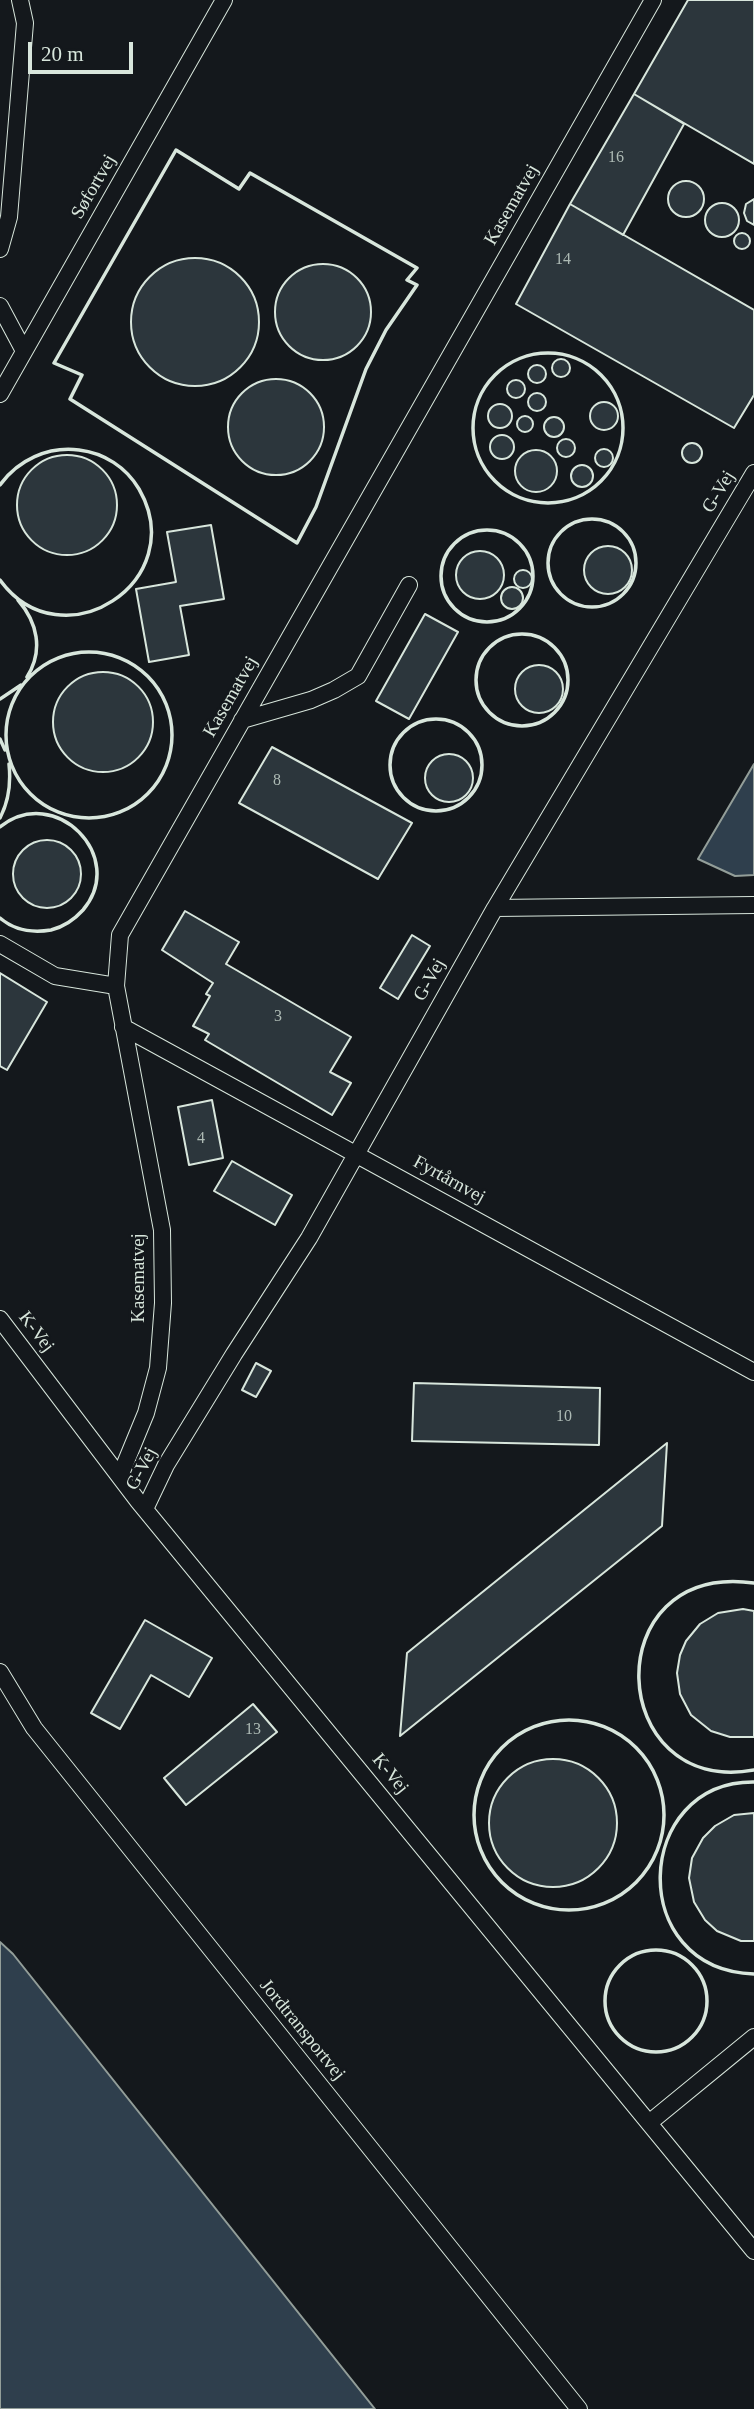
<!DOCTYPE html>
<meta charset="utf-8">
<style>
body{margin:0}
#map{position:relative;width:754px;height:2409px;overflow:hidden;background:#14181c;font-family:Georgia,serif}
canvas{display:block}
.scale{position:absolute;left:28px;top:42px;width:105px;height:32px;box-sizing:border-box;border:4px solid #d8e6dc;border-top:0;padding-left:9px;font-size:21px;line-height:24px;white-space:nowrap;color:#d8e6dc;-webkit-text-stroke:5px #14181c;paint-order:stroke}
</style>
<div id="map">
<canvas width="754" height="2409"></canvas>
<div class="scale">20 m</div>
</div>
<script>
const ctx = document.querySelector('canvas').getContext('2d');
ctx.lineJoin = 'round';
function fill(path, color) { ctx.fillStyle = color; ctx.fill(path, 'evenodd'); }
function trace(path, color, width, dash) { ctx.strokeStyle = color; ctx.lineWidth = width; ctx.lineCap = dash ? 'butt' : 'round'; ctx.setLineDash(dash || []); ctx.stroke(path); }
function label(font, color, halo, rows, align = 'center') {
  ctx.font = font + ' Georgia,serif'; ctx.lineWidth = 5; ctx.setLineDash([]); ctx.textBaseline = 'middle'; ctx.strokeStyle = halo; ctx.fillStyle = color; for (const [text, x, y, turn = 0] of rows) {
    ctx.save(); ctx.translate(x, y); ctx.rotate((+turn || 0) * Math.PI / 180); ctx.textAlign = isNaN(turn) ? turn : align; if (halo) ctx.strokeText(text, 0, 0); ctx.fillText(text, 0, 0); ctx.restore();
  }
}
const water = new Path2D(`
 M754,764V875L735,876L698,859Z
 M0,1942L13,1954L375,2409H0Z`);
fill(water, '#2f3f4d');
trace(water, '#939e99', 2);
const building = new Path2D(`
 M688,0H754V164L634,94Z
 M634,94L684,124L623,235L570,204Z
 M668 199a18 18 0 1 1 36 0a18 18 0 1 1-36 0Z
 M754,199V225L747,221L744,213L746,204Z
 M705 220a17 17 0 1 1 34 0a17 17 0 1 1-34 0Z
 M570,204L754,310V395L734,428L516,304Z
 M734 241a8 8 0 1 1 16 0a8 8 0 1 1-16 0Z
 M131 322a64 64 0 1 1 128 0a64 64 0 1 1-128 0Z
 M275 312a48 48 0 1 1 96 0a48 48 0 1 1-96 0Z
 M552 368a9 9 0 1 1 18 0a9 9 0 1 1-18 0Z
 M528 374a9 9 0 1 1 18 0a9 9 0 1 1-18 0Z
 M228 427a48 48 0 1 1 96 0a48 48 0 1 1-96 0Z
 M507 389a9 9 0 1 1 18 0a9 9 0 1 1-18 0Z
 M528 402a9 9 0 1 1 18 0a9 9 0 1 1-18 0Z
 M590 416a14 14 0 1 1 28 0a14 14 0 1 1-28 0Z
 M488 416a12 12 0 1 1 24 0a12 12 0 1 1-24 0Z
 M517 424a8 8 0 1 1 16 0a8 8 0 1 1-16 0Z
 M544 427a10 10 0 1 1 20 0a10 10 0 1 1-20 0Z
 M490 447a12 12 0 1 1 24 0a12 12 0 1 1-24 0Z
 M557 448a9 9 0 1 1 18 0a9 9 0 1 1-18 0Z
 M682 453a10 10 0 1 1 20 0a10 10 0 1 1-20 0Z
 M595 458a9 9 0 1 1 18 0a9 9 0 1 1-18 0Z
 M515 471a21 21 0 1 1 42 0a21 21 0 1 1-42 0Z
 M17 505a50 50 0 1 1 100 0a50 50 0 1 1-100 0Z
 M571 476a11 11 0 1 1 22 0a11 11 0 1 1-22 0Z
 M211,525L224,599L180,606L189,655L149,662L136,589L176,582L167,532Z
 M584 570a24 24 0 1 1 48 0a24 24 0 1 1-48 0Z
 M456 575a24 24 0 1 1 48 0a24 24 0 1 1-48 0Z
 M514 579a9 9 0 1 1 18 0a9 9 0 1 1-18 0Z
 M501 598a11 11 0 1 1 22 0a11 11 0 1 1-22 0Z
 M425,614L458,632L409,719L376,701Z
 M515 689a24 24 0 1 1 48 0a24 24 0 1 1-48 0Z
 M53 722a50 50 0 1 1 100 0a50 50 0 1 1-100 0Z
 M272,747L412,823L378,879L239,803Z
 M425 778a24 24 0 1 1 48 0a24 24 0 1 1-48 0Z
 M13 874a34 34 0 1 1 68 0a34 34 0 1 1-68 0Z
 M185,911L239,942L226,964L351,1037L330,1072L351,1083L332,1115L205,1040L209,1034L193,1026L210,996L206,994L213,983L162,950Z
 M412,935L430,946L398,999L380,988Z
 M0,973L47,1002L7,1070L0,1066Z
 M212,1100L223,1158L189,1165L178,1107Z
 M232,1161L292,1195L275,1225L214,1191Z
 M256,1363L271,1371L256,1397L242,1390Z
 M414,1383L600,1388L599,1445L412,1441Z
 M667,1443L662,1526L400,1736L407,1653Z
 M743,1609L754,1611V1737H730L711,1731L691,1715L680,1694L677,1673L680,1655L686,1641L700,1624L718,1613Z
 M145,1620L212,1658L189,1697L151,1675L120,1729L91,1713Z
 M253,1704L277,1732L186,1805L164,1778Z
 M489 1823a64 64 0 1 1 128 0a64 64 0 1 1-128 0Z
 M754,1813V1941H741L717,1931L705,1920L694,1902L689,1878L692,1858L703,1838L715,1826L734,1815Z`);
fill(building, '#2c363c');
trace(building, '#d8e6dc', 2);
const lane = new Path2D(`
 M0,249L9,217L25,23L20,0
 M0,306L24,351
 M0,394L224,0
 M242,720L311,700L334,690L358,676L409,585
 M495,908L754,905
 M0,944L55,976L116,986
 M123,1027L754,1372
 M0,1319L138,1501L754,2251
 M120,1476L146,1413L158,1368L163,1303L162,1230L116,986L120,935L653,0
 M145,1509L166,1465L234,1354L309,1238L495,908L754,473
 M0,1672L34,1728L579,2409
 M649,2123L754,2037`);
trace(lane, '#d8e6dc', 18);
trace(lane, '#14181c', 16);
trace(new Path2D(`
 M176,150L239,189L250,173L417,268L407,280L417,285L386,330L366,369L316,507L297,543L70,399L82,375L54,363Z
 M473 428a75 75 0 1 1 150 0a75 75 0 1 1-150 0Z
 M0,485C18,460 48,446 79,450C104,453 126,467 139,489C192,581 62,665 0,580
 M548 563a44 44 0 1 1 88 0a44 44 0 1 1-88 0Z
 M441 576a46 46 0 1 1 92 0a46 46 0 1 1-92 0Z
 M18,600C37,622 44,650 27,677
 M476 680a46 46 0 1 1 92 0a46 46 0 1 1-92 0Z
 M6 735a83 83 0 1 1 166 0a83 83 0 1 1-166 0Z
 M0,699L21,685
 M390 765a46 46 0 1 1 92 0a46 46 0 1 1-92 0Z
 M0,739L5,750
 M0,818C9,801 11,783 9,764
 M0,827C55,783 128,857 83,910C74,920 63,927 51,930C33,933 14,930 0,918
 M754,1583C595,1561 606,1797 754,1770
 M474 1815a95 95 0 1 1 190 0a95 95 0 1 1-190 0Z
 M754,1782C633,1781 625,1970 754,1974
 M605 2001a51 51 0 1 1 102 0a51 51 0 1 1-102 0Z`), '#d8e6dc', 3.5);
label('16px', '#adbab4', null, [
 ["16",616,158],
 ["14",563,260],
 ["8",277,781],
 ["3",278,1017],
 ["4",201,1139],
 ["10",564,1417],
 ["13",253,1730]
]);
label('19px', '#d8e6dc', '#14181c', [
 ["Søfortvej",94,187,-60],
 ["Kasematvej",512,205,-60],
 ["G-Vej",719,492,-59],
 ["Kasematvej",231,697,-60],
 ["G-Vej",430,980,-61],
 ["Fyrtårnvej",449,1180,29],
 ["Kasematvej",139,1278,-90],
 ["K-Vej",36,1332,53],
 ["G-Vej",142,1469,-62],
 ["K-Vej",390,1774,51],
 ["Jordtransportvej",302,2030,51]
]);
</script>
